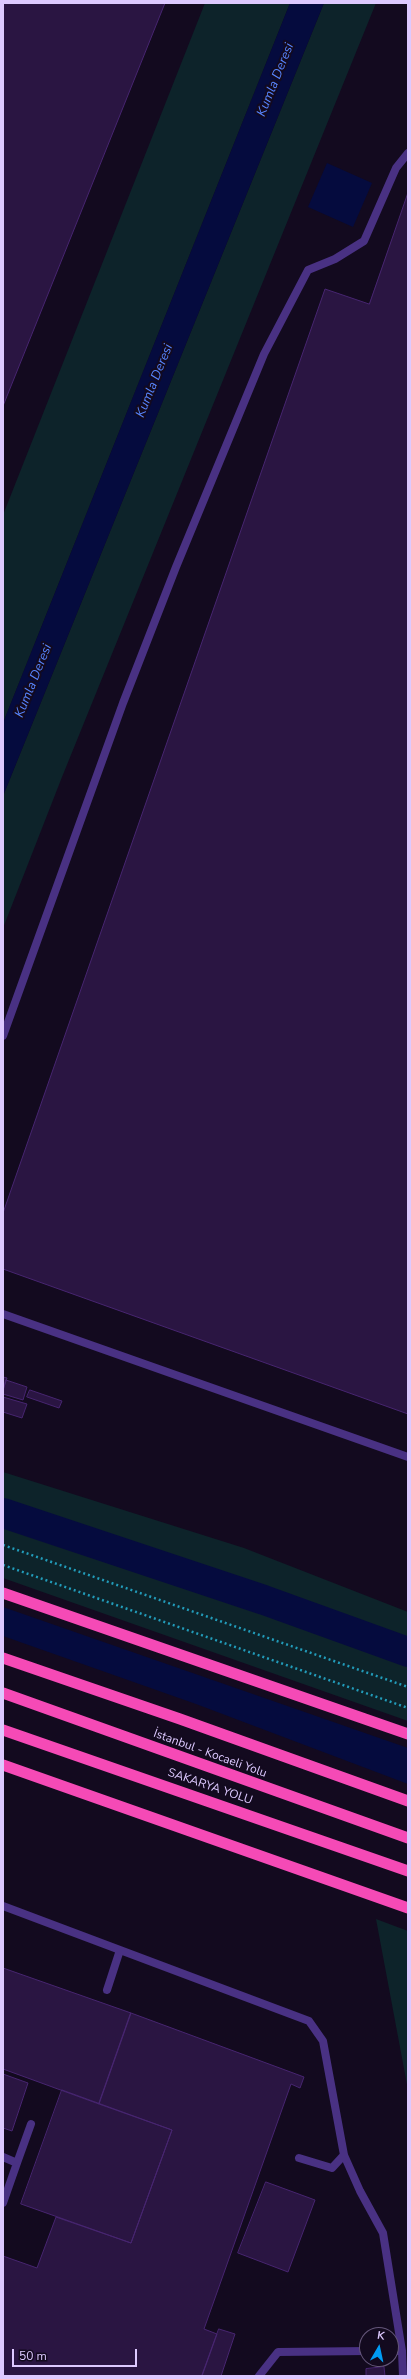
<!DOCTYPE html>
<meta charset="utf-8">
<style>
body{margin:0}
#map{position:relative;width:411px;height:2379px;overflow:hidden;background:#130a1f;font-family:"Nunito Sans",sans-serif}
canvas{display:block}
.frame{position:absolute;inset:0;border:4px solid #ddc9ff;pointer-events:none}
.north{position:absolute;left:359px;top:2327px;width:40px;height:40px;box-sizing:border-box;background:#130a1f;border:1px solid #645679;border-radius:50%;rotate:9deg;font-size:11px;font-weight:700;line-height:16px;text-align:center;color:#ddc9ff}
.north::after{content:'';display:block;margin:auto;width:14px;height:18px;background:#009cf4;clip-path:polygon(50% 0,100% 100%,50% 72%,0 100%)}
.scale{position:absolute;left:12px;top:2349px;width:125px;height:18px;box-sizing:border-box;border:2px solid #ddc9ff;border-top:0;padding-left:5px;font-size:12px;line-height:14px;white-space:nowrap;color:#ddc9ff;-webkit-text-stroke:3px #130a1f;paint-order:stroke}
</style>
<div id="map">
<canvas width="411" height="2379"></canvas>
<div class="frame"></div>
<div class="north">K</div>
<div class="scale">50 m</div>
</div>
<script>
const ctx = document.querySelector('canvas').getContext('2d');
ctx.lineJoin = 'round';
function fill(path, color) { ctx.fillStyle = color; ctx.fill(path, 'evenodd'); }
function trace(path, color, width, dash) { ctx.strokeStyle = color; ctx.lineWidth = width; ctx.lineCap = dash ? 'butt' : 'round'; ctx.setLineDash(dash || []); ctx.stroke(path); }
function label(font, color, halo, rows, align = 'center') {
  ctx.font = font + ' "Nunito Sans",sans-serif'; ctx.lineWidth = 4; ctx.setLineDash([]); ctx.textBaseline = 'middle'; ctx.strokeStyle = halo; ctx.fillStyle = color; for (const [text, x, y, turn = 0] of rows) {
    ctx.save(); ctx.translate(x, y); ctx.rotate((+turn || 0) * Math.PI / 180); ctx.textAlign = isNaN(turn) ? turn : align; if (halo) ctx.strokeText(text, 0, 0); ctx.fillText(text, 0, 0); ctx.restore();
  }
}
fill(new Path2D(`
 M205,3H290L3,723V515Z
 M324,3H376L62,777L3,928V796Z
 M3,1472L244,1548L408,1612V1721L3,1578Z
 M376,1919L408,1931V2090Z`), '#0d232a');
fill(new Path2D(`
 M290,3H324L3,796V723Z
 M327,163L372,183L353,227L308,207Z
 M3,1607L408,1748V1784L196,1704L3,1636Z`), '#050b3e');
trace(new Path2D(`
 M3,1513L264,1600L408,1652`), '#050b3e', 30);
const building = new Path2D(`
 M3,3H165L3,406Z
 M408,193V1414L3,1269V1213L325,289L369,304Z
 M3,1377L7,1378L3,1390Z
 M6,1380L27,1387L23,1400L3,1394Z
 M30,1390L62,1401L59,1408L27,1397Z
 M3,1397L27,1404L22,1418L3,1412Z
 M3,1968L131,2013L99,2104L3,2069Z
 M131,2013L304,2077L300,2088L291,2084L204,2329L217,2334L202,2376H3V2256L37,2268L56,2217L131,2243L172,2130L99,2104Z
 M3,2074L28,2083L12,2131L3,2128Z
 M62,2090L172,2130L131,2243L21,2204Z
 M266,2182L315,2200L288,2272L238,2253Z
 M219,2329L235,2334L221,2376H202Z
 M384,2367L385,2376H366V2369Z`);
fill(building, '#2a1542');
trace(building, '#472570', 1);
trace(new Path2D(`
 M3,1545L408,1687
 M3,1565L408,1708`), '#229bb9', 2.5, [2, 3]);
trace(new Path2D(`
 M3,1036L123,703L176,567L264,354L308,270L335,259L364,241L396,168L408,153
 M3,1314L408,1457
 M3,1906L120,1950L107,1990
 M120,1950L309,2021L323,2041L344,2155L360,2191L383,2233L402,2351
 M3,2157L17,2163L31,2124
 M299,2158L332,2168L344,2155
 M3,2203L17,2163
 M391,2351H402L403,2376
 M259,2376L278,2352L367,2351`), '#493183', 8);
trace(new Path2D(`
 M3,1593L408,1734
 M3,1658L180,1719L408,1801
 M3,1693L408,1838
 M3,1730L408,1871
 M3,1765L408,1908`), '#f54ab6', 11);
label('12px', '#ddc9ff', '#130a1f', [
 ["İstanbul - Kocaeli Yolu",210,1754,20],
 ["SAKARYA YOLU",210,1787,19]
]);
label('italic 13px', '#5785ff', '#130a1f', [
 ["Kumla Deresi",276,80,-68],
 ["Kumla Deresi",155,381,-68],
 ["Kumla Deresi",34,681,-68]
]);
</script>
